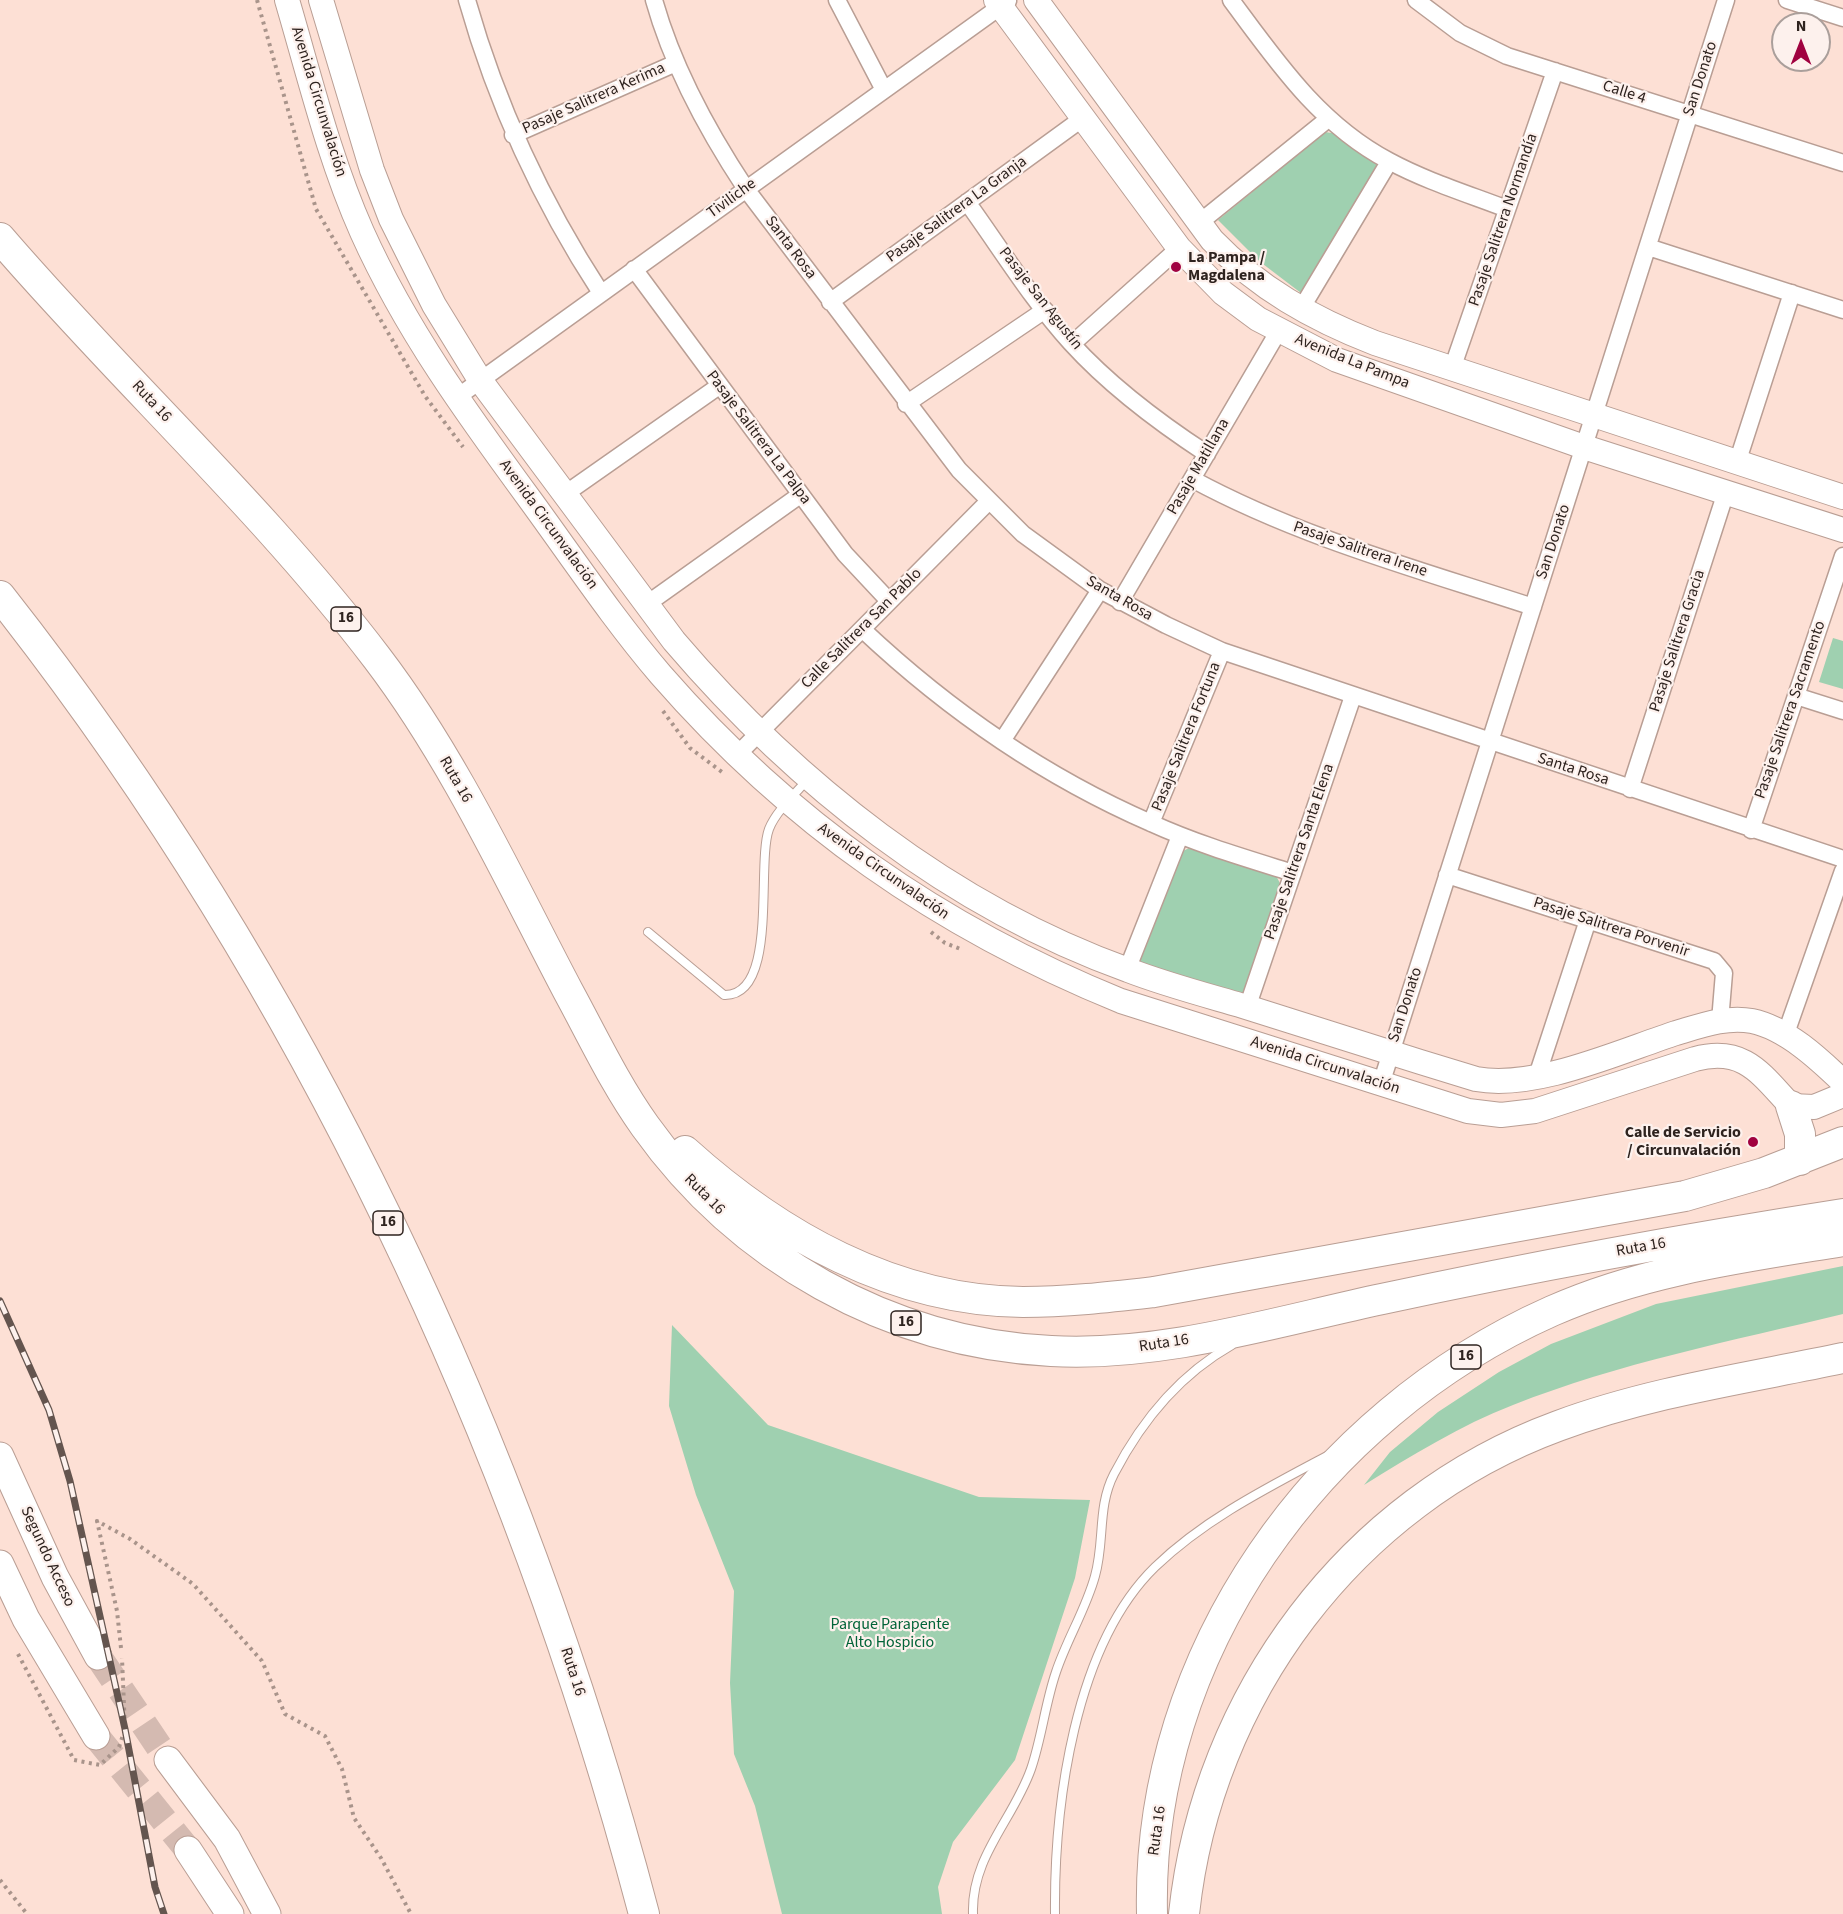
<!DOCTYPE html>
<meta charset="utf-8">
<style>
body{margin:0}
#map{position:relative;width:1843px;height:1914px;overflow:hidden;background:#fde0d5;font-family:"Source Sans 3",sans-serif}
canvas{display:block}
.north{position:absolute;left:1771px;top:12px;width:60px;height:60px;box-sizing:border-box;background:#fdf1ed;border:2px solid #aa9f9b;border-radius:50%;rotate:0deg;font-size:16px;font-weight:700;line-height:24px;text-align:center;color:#2e231f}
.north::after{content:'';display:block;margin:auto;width:21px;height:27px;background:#a00240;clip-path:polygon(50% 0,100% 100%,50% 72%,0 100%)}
</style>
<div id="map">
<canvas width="1843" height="1914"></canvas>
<div class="north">N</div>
</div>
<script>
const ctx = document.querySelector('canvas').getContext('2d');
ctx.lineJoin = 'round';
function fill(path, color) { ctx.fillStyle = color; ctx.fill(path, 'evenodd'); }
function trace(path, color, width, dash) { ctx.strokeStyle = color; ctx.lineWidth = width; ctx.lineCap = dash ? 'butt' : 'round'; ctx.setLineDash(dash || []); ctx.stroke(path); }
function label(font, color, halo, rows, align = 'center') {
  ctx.font = font + ' "Source Sans 3",sans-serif'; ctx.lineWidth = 4.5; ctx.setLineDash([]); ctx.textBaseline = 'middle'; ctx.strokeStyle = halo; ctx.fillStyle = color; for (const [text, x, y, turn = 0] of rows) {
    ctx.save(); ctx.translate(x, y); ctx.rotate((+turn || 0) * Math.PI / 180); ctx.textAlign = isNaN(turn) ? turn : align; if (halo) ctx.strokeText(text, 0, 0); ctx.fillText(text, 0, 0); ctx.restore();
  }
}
fill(new Path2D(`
 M1325,132L1338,134L1376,160L1378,167L1301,293L1259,261L1218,220Z
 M1833,638L1843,641V689L1819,682Z
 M1191,847L1274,872L1281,885L1245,992L1238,996L1142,965L1138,956L1181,852Z
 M1843,1266V1314C1732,1341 1619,1363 1513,1405C1461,1425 1411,1456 1364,1485L1390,1452L1438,1412L1499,1372L1551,1344L1656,1304Z
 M672,1325L768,1425L979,1497L1090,1500L1075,1578L1015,1760L953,1842L938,1887L942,1914H782L755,1806L734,1754L730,1683L734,1591L696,1495L669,1406Z`), '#9fd0b0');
trace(new Path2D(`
 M98,1656L168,1760
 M96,1736L188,1850`), '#d4bab1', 27, [27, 14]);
const lane = new Path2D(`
 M648,932L724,995C779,997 756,864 769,829C776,811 796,793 809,778
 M973,1914C971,1857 1013,1820 1031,1769C1042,1737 1045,1704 1056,1672C1067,1639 1086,1609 1095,1576C1105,1541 1097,1507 1114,1474C1142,1420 1179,1375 1232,1345
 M1055,1914C1054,1806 1074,1646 1155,1567C1205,1519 1267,1488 1327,1456`);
const street = new Path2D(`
 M467,0C497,106 541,201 601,293
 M654,0C673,68 707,130 746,189L959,470L1023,534L1100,590L1166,625L1222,651L1843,859
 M837,0L884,90
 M1231,0C1277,62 1319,124 1389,161C1426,181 1468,194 1507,209
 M1416,0L1460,33L1507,56L1843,163
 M1787,0L1843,18
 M513,135L676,63
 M967,202C1001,249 1032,300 1071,343C1111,387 1158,422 1207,454
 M1199,223L1328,119
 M1648,247L1843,310
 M634,269L845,554L889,601
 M830,302L1083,118
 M1301,309L1389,162
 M1072,344L1179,248
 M1452,369L1555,71
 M456,398L1008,1
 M906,404L1045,310
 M1737,463L1792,293
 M1192,479C1299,537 1417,569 1533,607
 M565,494L719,386
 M1120,602L1278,332
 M647,604L800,495
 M862,629C947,709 1043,776 1151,823C1197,844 1245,858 1293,873
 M1796,696L1843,711
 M1002,741L1100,590
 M736,756L988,502
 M1630,789L1726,492
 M1151,823L1222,651
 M1751,830L1843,556
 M1447,875L1714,961L1724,973L1720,1021
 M1127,970L1180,836
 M1247,1008L1353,696
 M1785,1036L1843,871
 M1536,1079L1588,920
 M1381,1084L1726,0`);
const secondary = new Path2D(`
 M287,0C310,78 329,158 362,232C406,330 468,415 531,501C574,560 614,620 661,675C790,823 939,927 1121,1001L1468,1111L1501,1115L1535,1111L1695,1059C1744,1046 1761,1074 1791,1106L1814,1107L1843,1095
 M321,0L372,170L391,219L434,305L480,380L674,641C796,784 950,906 1128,970C1164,984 1202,994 1240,1005C1318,1030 1397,1055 1476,1079C1535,1090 1618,1052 1676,1033C1700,1026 1726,1016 1752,1021C1786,1028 1819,1059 1843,1082
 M996,0L1179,248L1223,293L1258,319L1337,360L1584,447L1843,530
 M1036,0L1212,240C1258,288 1313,319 1375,343L1843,497`);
const primary = new Path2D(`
 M0,1456L55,1577L98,1656
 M0,1564L26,1619L96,1736
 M168,1760L227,1839L267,1914
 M188,1850L230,1914`);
const highway = new Path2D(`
 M0,238C123,381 263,508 377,658C454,759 509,879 568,991C593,1037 615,1084 645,1126C739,1258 889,1343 1051,1351C1163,1357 1274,1322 1382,1299C1535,1266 1689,1238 1843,1214
 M0,596C304,982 519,1440 644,1914
 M1791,1106L1800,1134V1160
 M685,1151C778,1235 894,1301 1023,1302C1067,1302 1110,1297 1154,1292L1685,1196L1764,1173L1843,1142
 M1152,1914C1146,1653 1318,1415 1552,1311C1644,1270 1745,1257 1843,1241
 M1184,1914C1207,1696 1351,1502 1558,1426C1649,1392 1748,1378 1843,1358`);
trace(lane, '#b99e94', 10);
trace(street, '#b99e94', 19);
trace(secondary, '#b99e94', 26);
trace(primary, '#b99e94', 29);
trace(highway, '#b99e94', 32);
trace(new Path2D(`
 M257,0L316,209L425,396L463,447
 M663,711L690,748L722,772
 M931,932L945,943L963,950
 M121,1648L117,1611L97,1521L130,1539L193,1584L262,1661L285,1714L325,1736L342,1769L354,1818L381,1858L411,1914
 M18,1654L74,1760L100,1765L119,1747L125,1729L122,1658
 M0,1880L27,1914`), '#a9948b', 4, [3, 4.5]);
trace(lane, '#fff', 8);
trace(street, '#fff', 16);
trace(secondary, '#fff', 24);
trace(primary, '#fff', 27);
trace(highway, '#fff', 30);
const rail = new Path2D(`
 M0,1301L49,1410L70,1481L125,1729L155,1887L164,1914`);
trace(rail, '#64554f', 7);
trace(rail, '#fdf1ed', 4.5, [14]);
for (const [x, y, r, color] of [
 [1176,267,6,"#a00240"],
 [1753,1142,6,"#a00240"]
]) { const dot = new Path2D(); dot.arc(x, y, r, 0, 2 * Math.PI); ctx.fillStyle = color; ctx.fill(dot); trace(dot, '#fdf1ed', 2); }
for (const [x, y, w] of [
 [346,619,30],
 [388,1223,30],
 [906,1323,30],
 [1466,1357,30]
]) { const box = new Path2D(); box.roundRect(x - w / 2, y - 12, w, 24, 4.5); ctx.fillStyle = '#fdf1ed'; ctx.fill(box); trace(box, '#2e231f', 1.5); }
label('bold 15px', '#2e231f', null, [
 ["16",346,619],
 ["16",388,1223],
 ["16",906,1323],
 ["16",1466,1357]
]);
label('16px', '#2e231f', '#fdf1ed', [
 ["San Donato",1701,79,-72],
 ["Calle 4",1624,93,18],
 ["Pasaje Salitrera Kerima",594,99,-24],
 ["Avenida Circunvalación",318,102,73],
 ["Tiviliche",732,199,-36],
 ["Pasaje Salitrera La Granja",957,210,-36],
 ["Pasaje Salitrera Normandía",1504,220,-71],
 ["Santa Rosa",790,248,53],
 ["Pasaje San Agustín",1040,299,52],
 ["Avenida La Pampa",1352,362,22],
 ["Ruta 16",151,402,47],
 ["Pasaje Salitrera La Palpa",758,438,53],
 ["Pasaje Matillana",1199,467,-60],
 ["Avenida Circunvalación",548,525,54],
 ["San Donato",1554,542,-72],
 ["Pasaje Salitrera Irene",1360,550,19],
 ["Santa Rosa",1119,599,30],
 ["Calle Salitrera San Pablo",862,629,-45],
 ["Pasaje Salitrera Gracia",1678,641,-72],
 ["Pasaje Salitrera Sacramento",1791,710,-71],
 ["Pasaje Salitrera Fortuna",1187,737,-68],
 ["Santa Rosa",1573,770,18],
 ["Ruta 16",455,780,60],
 ["Pasaje Salitrera Santa Elena",1300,852,-71],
 ["Avenida Circunvalación",883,872,35],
 ["Pasaje Salitrera Porvenir",1611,928,18],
 ["San Donato",1406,1005,-72],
 ["Avenida Circunvalación",1325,1066,18],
 ["Ruta 16",704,1195,45],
 ["Ruta 16",1641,1248,-10],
 ["Ruta 16",1164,1344,-9],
 ["Segundo Acceso",47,1557,65],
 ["Ruta 16",572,1672,72],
 ["Ruta 16",1158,1831,-82]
]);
label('bold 16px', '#2e231f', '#fdf1ed', [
 ["La Pampa /",1188,258],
 ["Magdalena",1188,276],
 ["Calle de Servicio",1741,1133,"right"],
 ["/ Circunvalación",1741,1151,"right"]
], 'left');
label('16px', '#016337', '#fdf1ed', [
 ["Parque Parapente",890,1625],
 ["Alto Hospicio",890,1643]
]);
</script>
